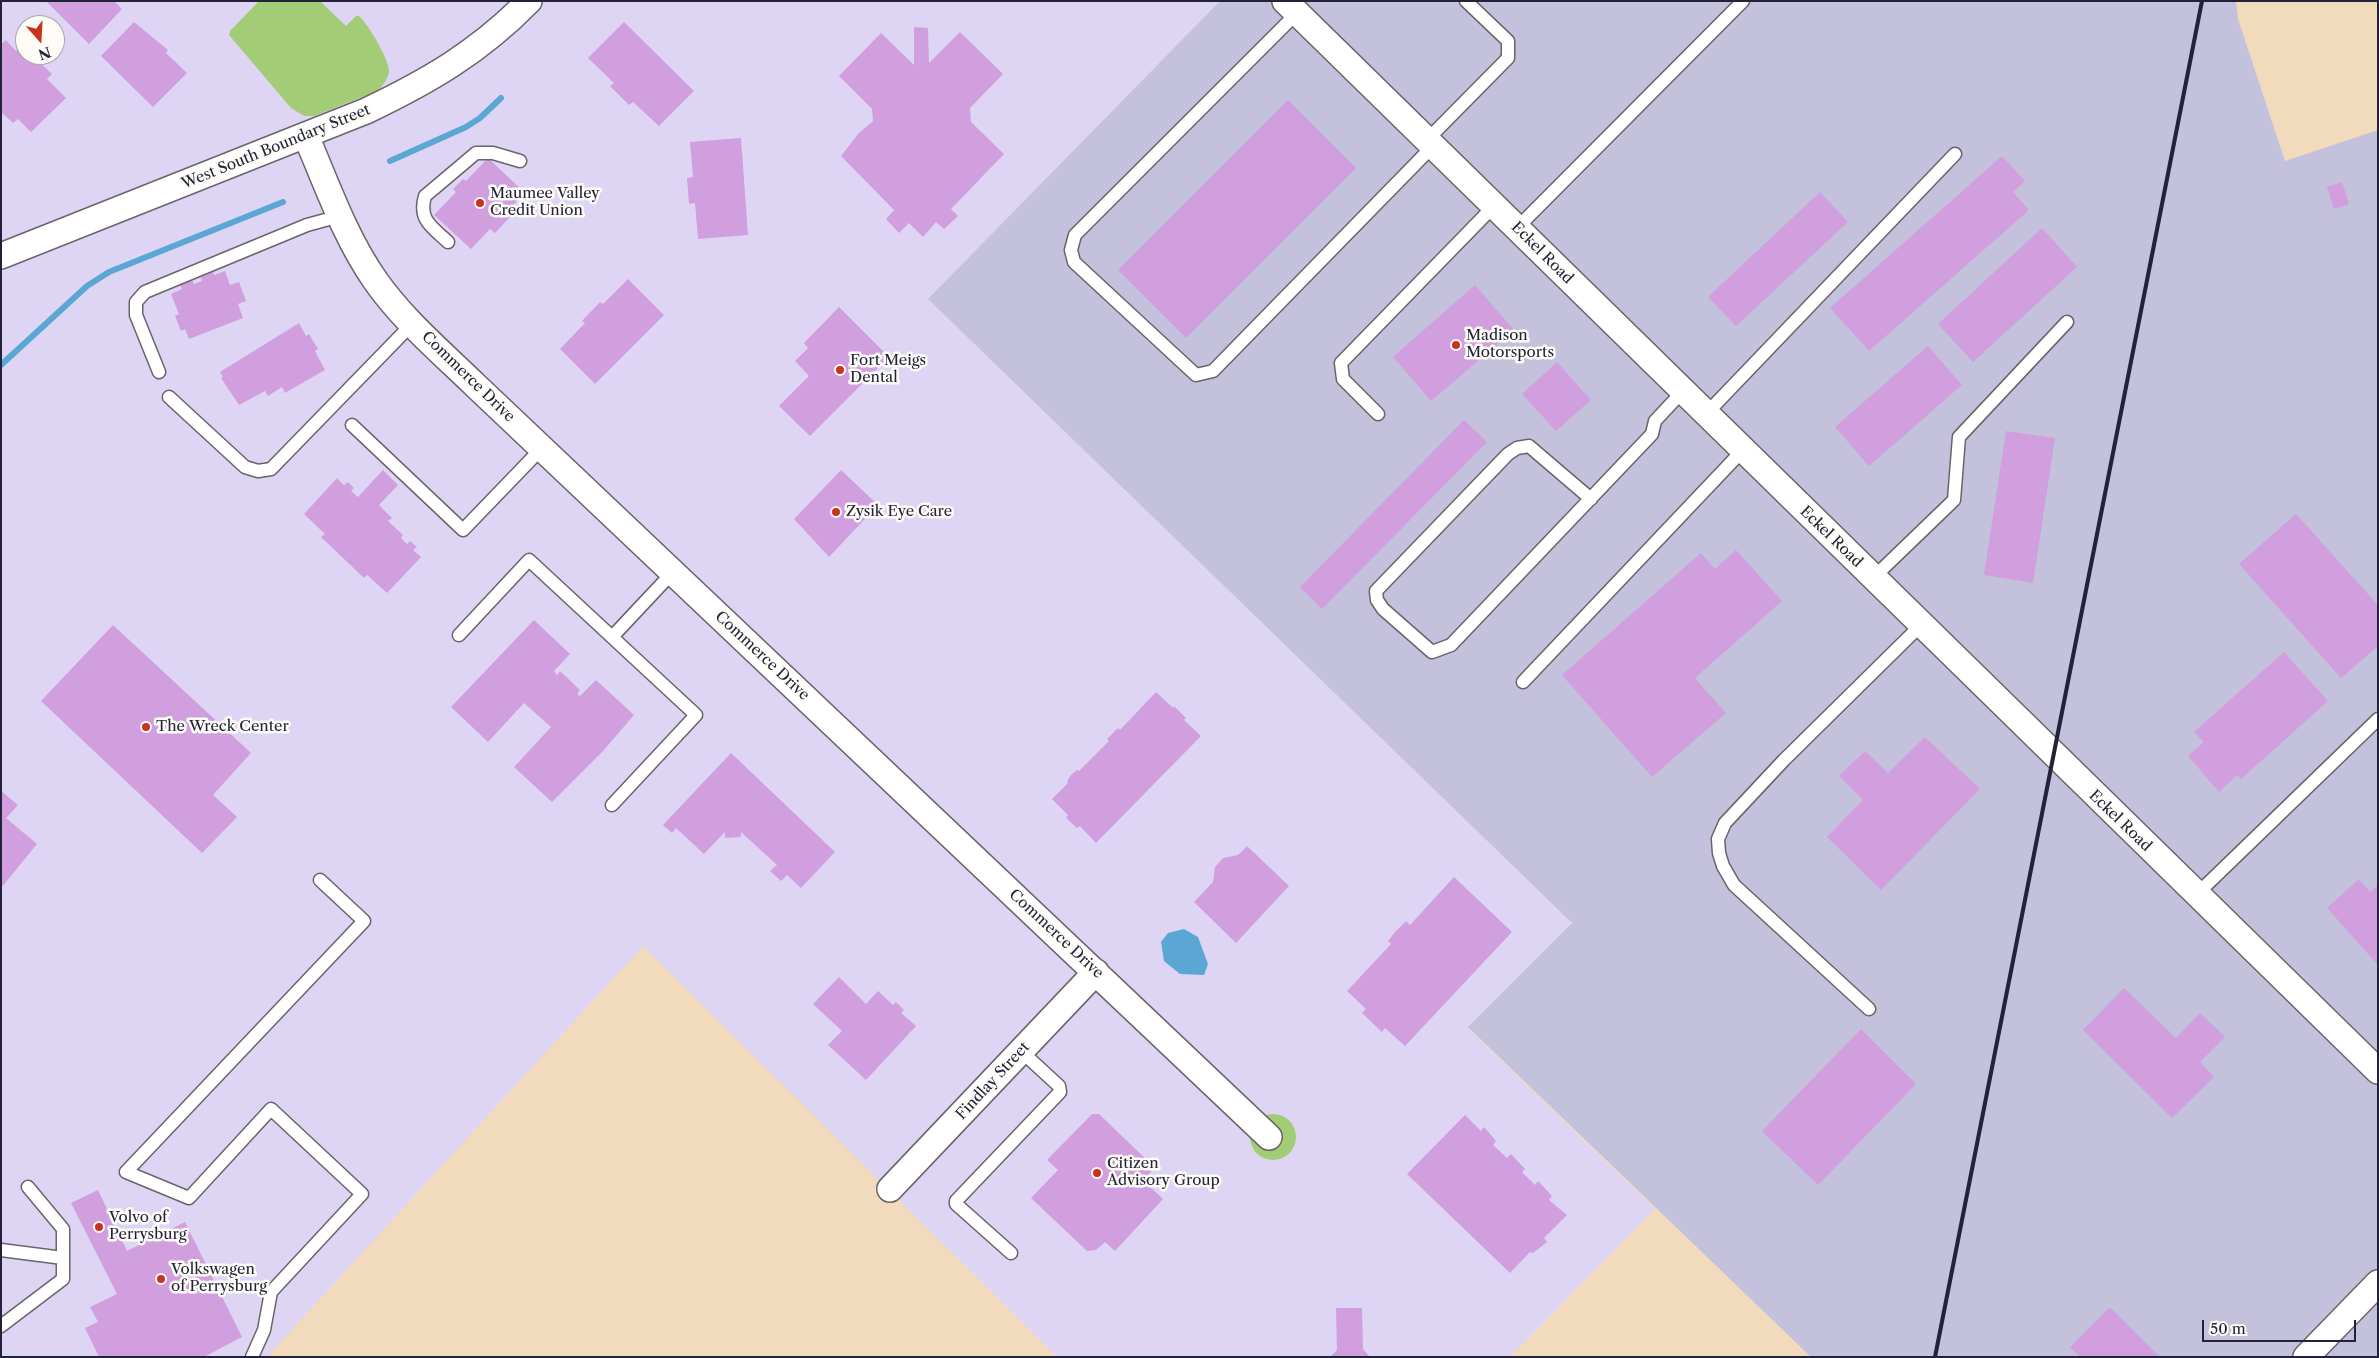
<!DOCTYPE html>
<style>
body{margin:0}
#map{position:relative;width:2379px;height:1358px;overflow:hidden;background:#f2dbbc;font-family:"Libre Caslon Text",serif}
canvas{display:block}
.frame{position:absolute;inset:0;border:2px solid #22223b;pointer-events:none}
.north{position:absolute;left:15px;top:15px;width:50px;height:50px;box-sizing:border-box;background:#fdfcf7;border:1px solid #a5a5ac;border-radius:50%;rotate:161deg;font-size:14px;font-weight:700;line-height:20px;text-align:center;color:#22223b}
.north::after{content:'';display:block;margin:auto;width:18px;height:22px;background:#c8321e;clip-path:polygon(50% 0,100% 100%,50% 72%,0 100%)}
.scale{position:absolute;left:2202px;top:1320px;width:154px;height:22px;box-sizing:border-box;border:2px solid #22223b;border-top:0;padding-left:6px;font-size:15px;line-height:18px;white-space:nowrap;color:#22223b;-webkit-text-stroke:4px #fdfcf7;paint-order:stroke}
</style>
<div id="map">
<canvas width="2379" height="1358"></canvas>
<div class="frame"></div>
<div class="north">N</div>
<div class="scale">50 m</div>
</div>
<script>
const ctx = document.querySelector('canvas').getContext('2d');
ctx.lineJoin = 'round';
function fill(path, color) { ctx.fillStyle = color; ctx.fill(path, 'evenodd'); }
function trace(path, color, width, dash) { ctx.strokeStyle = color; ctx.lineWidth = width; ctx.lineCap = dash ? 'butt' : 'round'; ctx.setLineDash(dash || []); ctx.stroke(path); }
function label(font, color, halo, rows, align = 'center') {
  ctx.font = font + ' "Libre Caslon Text",serif'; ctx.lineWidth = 5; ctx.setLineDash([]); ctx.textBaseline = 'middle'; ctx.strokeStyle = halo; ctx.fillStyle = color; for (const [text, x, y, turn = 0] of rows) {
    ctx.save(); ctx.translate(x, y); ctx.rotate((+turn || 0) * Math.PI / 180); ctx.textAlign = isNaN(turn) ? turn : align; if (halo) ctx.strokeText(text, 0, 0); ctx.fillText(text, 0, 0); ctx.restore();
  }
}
fill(new Path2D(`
 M1,1H1220L928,299L1572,923L1468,1028L1655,1209L1510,1357H1057L643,946L267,1357H1ZM25,25H55V55H25Z`), '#ded5f5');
fill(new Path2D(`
 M1220,1H2236L2238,19L2285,161L2378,130V1357H1811L1468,1027L1572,923L928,299Z`), '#c3c1db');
fill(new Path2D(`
 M259,1H320L346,26L356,16H359C368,24 389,59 389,71C388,79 383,86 377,91L314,116H304L291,108L229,35L230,31Z
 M1250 1137a23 23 0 1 1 46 0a23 23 0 1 1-46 0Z`), '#a3cc77');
fill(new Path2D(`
 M1184,929L1198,937L1208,964L1204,975L1180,974L1164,961L1161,942L1168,933Z`), '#5aa7d3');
trace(new Path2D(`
 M390,161L466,127L480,118L501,98
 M1,365L87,286L109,272L283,202`), '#5aa7d3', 6);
fill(new Path2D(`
 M46,1H114L122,9L89,44Z
 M134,22L168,50L166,53L187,73L153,107L101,56Z
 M624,22L694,91L659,126L633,102L629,105L610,86L614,83L588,58Z
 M914,27L928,28L929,63L960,32L1003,74L970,108L971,122L1004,154L951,209L958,216L944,229L936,222L923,237L909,223L899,233L886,219L894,210L841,156L859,133L873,121L872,109L839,76L881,33L914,65Z
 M6,40L16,51L22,45L25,48V55H32L52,74L47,79L66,98L31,132L18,119L13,123L1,112V44Z
 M1288,100L1356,168L1186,338L1118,270Z
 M741,138L748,235L698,239L695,203L689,204L687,178L693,177L690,142Z
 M2002,156L2025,181L2013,192L2029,210L1869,351L1830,308Z
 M488,158L525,193L505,213L510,217L495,233L490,229L471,249L434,215L456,192L453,189L463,179L466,181Z
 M2342,182L2349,204L2334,209L2327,187Z
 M1820,192L1848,222L1736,326L1708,297Z
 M2042,228L2077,267L1973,362L1938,324Z
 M225,271L230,285L239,282L246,301L238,304L243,318L189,339L185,329L181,331L175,316L179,314L171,294L182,289L180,285L192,280L194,284L202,281L201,277L213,272L214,275Z
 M628,279L664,315L595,384L560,349L585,323L582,321L600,302L603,304Z
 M1475,285L1514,330L1431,401L1393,357Z
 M839,307L889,357L810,436L779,406L809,376L795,361L808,348L804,343Z
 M299,323L306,336L309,334L318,349L315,351L325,370L285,393L282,387L268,396L265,391L239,405L221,378L223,377L220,372Z
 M1928,346L1962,385L1869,466L1835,427Z
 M1557,362L1591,400L1556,431L1522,394Z
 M1464,420L1487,442L1322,609L1300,587Z
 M2006,431L2055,438L2033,583L1984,575Z
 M383,470L398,485L379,505L392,518L388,521L403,535L401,538L407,544L410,541L417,547L413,550L421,557L387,593L367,575L364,578L321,537L325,534L304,514L337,478L344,485L348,482L354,488L351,491L358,497Z
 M841,470L878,505L829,557L794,519Z
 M2296,514L2378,605V646L2341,678L2239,564Z
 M1736,550L1782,601L1695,678L1726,713L1652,777L1562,675L1701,553L1715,569Z
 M534,620L570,654L554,671L557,675L560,671L580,690L577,694L580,696L596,680L634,715L603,751L552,802L514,767L551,727L524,703L488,742L451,707Z
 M113,625L251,753L213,795L237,817L202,853L41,701Z
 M2284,652L2328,701L2241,779L2237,775L2219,792L2188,756L2204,742L2194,732Z
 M1156,692L1173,708L1174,706L1186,718L1184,720L1201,736L1096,843L1080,826L1077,828L1066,818L1068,815L1052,799L1068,783L1067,781L1071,775L1077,770L1079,771L1109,741L1107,739L1118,728L1120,730Z
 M1925,737L1980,789L1881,890L1827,837L1863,800L1839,776L1865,751L1888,773Z
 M731,753L835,852L801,888L787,875L781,881L770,871L777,865L741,832V837L725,838V832L704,854L676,828L672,833L663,825Z
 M1,791L18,805L6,818L37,844L1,888Z
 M1247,846L1289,886L1236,943L1194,902L1213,882L1215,867L1223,858L1238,855Z
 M1454,877L1512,932L1405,1046L1385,1028L1382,1032L1362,1013L1366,1009L1347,991L1391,944L1388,941L1396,931L1406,921L1410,925Z
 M2359,879L2370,892L2378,885V965L2327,908Z
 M839,977L866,1004L878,991L893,1005L896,1002L904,1010L901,1013L916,1026L866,1080L828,1045L842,1031L813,1004Z
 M2124,988L2176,1038L2200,1013L2225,1037L2200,1062L2214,1077L2172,1118L2083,1030Z
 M1861,1029L1916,1084L1818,1185L1762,1131Z
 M1092,1114H1099L1150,1163L1151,1172L1143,1180L1163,1199L1115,1251L1105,1242L1096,1250L1087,1251L1031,1198L1058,1170L1047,1160Z
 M1465,1115L1481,1131L1484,1127L1496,1141L1493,1145L1507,1158L1511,1154L1525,1169L1522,1172L1535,1185L1538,1181L1552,1196L1549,1200L1567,1215L1544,1238L1547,1242L1533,1253L1530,1252L1510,1273L1407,1174Z
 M98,1190L127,1251L185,1222L242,1337L204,1357H99L85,1328L98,1322L90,1307L117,1294L71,1203Z
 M2110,1307L2160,1357H2080L2070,1347Z
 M1336,1308H1362L1363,1349L1370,1357H1330L1337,1350Z`), '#d19fde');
const service = new Path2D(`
 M1297,13L1075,235L1071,250L1074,262L1196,375L1213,371L1433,146
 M1427,140L1508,58V41L1466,1
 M1517,228L1743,1
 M448,242C432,227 418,220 425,196L476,153H493L520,161
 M159,372L136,315V302L145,292L307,225L340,216
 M169,397L245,467L258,471L271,469L413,323
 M1378,414L1343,379L1341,363L1494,206
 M1706,414L1955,154
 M352,425L463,530L542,448
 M1591,499L1529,446L1517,448L1508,454L1376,591L1377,600L1383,609L1432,652L1451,645L1652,434L1655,421L1683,391
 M1873,578L1954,500L1959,437L2067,322
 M459,635L529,560L696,715L612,805
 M612,637L673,572
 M1523,682L1743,450
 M2196,895L2378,719
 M1869,1009L1734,885L1723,866L1719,853L1718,839L1725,823L1784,760L1921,625
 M1,1250L63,1258
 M1011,1253L956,1204V1201L1060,1092L1059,1086L1021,1051
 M1,1326L63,1279V1229L28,1187
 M252,1357L264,1330L271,1292L362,1194L271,1109L189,1198L126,1172L364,921L320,880`);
const minor = new Path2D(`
 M1285,1L2378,1071
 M306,136C327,185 345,237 375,280C402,319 441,352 475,385L1269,1137
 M1,256L366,111C429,81 479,52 529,1
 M890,1189L1096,972
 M2306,1357L2378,1283`);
trace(service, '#6b6368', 15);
trace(minor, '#6b6368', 28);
trace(service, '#fff', 12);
trace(minor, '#fff', 25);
trace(new Path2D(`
 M1935,1357L2202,1`), '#22223b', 4);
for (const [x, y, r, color] of [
 [480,203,5,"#c8321e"],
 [1456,345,5,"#c8321e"],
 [840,370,5,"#c8321e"],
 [836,512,5,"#c8321e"],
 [146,727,5,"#c8321e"],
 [1097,1173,5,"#c8321e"],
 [99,1227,5,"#c8321e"],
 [161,1279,5,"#c8321e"]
]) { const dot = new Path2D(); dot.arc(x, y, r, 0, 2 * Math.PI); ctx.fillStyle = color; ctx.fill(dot); trace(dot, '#fdfcf7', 2); }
label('15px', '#22223b', '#fdfcf7', [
 ["West South Boundary Street",276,147,-22],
 ["Eckel Road",1542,253,45],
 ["Commerce Drive",468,377,44],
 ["Eckel Road",1831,537,44],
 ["Commerce Drive",762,656,43],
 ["Eckel Road",2120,821,44],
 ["Commerce Drive",1056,934,43],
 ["Findlay Street",993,1081,-47]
]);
label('15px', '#22223b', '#fdfcf7', [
 ["Maumee Valley",490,194],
 ["Credit Union",490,211],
 ["Madison",1466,336],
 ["Motorsports",1466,353],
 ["Fort Meigs",850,361],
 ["Dental",850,378],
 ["Zysik Eye Care",846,512],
 ["The Wreck Center",156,727],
 ["Citizen",1107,1164],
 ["Advisory Group",1107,1181],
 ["Volvo of",109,1218],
 ["Perrysburg",109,1235],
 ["Volkswagen",171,1270],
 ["of Perrysburg",171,1287]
], 'left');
</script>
